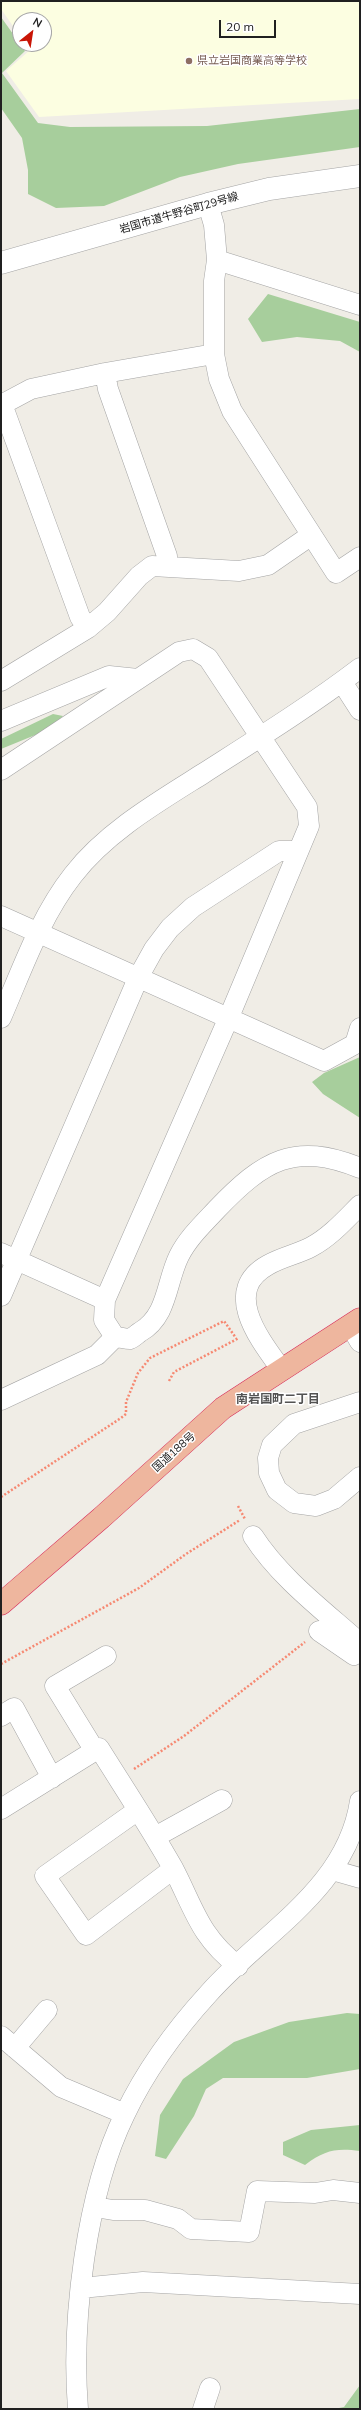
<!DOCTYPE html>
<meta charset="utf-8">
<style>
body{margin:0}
#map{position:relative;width:361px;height:2410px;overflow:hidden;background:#f0ede6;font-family:Mulish,sans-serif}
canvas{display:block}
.frame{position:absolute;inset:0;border:2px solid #202020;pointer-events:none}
.north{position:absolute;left:12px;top:12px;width:40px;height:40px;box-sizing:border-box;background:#fff;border:1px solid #a6a6a6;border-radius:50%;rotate:30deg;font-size:11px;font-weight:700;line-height:16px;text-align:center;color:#202020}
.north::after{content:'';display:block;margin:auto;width:14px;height:18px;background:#c91506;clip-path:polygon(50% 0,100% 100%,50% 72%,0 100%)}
.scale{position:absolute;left:219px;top:20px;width:57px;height:18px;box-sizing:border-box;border:2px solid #202020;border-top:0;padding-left:5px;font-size:12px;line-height:14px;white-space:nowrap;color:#202020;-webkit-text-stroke:3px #fff;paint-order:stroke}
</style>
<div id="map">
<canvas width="361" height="2410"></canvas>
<div class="frame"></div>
<div class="north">N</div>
<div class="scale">20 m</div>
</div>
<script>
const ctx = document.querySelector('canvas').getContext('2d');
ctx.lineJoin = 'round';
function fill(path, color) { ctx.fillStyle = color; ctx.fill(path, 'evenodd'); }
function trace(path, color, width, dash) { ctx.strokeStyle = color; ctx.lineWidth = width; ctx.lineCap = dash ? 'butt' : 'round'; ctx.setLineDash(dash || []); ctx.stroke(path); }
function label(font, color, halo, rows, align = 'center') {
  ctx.font = font + ' Mulish,"Noto Sans JP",sans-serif'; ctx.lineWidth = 3; ctx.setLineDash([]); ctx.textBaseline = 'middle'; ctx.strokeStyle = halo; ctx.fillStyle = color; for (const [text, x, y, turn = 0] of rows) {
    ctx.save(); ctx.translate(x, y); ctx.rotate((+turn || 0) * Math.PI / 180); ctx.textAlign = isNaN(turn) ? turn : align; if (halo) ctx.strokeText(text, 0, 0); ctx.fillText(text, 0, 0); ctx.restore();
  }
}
fill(new Path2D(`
 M1,1H360V99L39,117L6,71L30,50L26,44H44V20H20V36L1,9Z`), '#fcfee1');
fill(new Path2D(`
 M1,17L25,51L2,73L38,123L70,127L207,126L360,109V147L238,164L180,177L104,206L56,208L28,194V170L22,138L1,108Z
 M268,294L360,322V352L340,341L297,337L262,342L248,319Z
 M53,714L63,716L50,729L1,749V739Z
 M360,1057V1118L323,1094L312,1082L324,1073Z
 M347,2013L360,2014V2069L307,2078H223L206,2089L194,2116L166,2159L155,2156L160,2115L183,2079L234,2042L289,2022Z
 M360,2125V2151C336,2148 325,2150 305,2165L283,2155V2142L311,2130Z
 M360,2385V2409H334L344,2407Z`), '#a7ce9c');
const minor = new Path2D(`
 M208,204L214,225L217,260L214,281V354L219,379L232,411L336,573L360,557
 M217,260L360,305
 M105,373L108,389L167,556V566
 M2,404L80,617L88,628
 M1,405L31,389L105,373L214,354
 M1,681L88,628L107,612L139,576L152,566L239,571L268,565L310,536
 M342,682L360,710
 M1,721L109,676L138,679
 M1,770L179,652L193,649L208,658L307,807L309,826L229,1017L105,1300L104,1320L115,1337C119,1337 125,1339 130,1339C133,1338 137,1334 140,1332C168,1316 166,1282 179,1256C188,1238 203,1224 217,1209C263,1161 294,1141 360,1168
 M1,916L324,1061L355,1044L360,1028
 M1,1018C22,970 40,917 73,875C106,832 158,802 204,773C257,739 310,706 360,668
 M1,1253L105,1300
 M1,1296L139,976L154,949L170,928L193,907L279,851H298
 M350,1325L360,1342
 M281,1369C260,1340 221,1291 268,1265C282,1257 298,1254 311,1247C330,1237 345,1220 360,1205
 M1,1400L97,1355L115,1337
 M360,1402L294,1424L272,1445L268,1458L269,1473L277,1490L294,1503L316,1506L334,1499L360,1477
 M253,1536C280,1578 323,1610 360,1643
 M319,1631L354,1655L360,1651
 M1,1716L14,1708L52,1778
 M95,1751L55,1686L106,1656
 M1,1809L99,1748C124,1788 150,1827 173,1868C194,1908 199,1936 238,1966
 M138,1810L45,1876L86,1935L173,1869
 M155,1837L222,1800
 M332,1870L360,1878
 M1,2036L61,2087L125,2114
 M15,2048L47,2010
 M95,2207L113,2210H145L178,2219L191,2229L249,2232L257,2191L315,2193L333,2190L360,2193
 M81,2288L143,2282L360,2294
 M78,2409C71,2321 86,2193 125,2114C146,2070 177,2028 209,1993C263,1932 347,1889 360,1801
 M203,2409L210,2388`);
const tertiary = new Path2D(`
 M1,263L208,204L269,189L360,176`);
const trunk = new Path2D(`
 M1,1604L101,1518L223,1408L360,1319`);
trace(minor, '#a4a4a4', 21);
trace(tertiary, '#a4a4a4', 23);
trace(trunk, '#d62b59', 23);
trace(new Path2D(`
 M169,1381L174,1372L239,1338
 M1,1497L121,1418L126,1414V1402L138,1373L150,1358L224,1321L236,1338
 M238,1506L245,1519
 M1,1664L139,1588L186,1554L240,1520
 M134,1769L184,1736L305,1642`), '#f68972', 2.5, [2, 2]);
trace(minor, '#fff', 20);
trace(tertiary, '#fff', 22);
trace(trunk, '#eeb69e', 22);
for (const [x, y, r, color] of [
 [189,61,4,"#8d6e63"]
]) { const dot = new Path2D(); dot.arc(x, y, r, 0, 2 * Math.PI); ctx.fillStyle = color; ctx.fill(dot); trace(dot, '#fff', 1.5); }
label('11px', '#785e54', '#fff', [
 ["県立岩国商業高等学校",197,61]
], 'left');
label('11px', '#202020', '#fff', [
 ["岩国市道牛野谷町29号線",179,213,-16],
 ["国道188号",174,1452,-42]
]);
label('bold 12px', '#535353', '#fff', [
 ["南岩国町二丁目",278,1399]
]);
</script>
